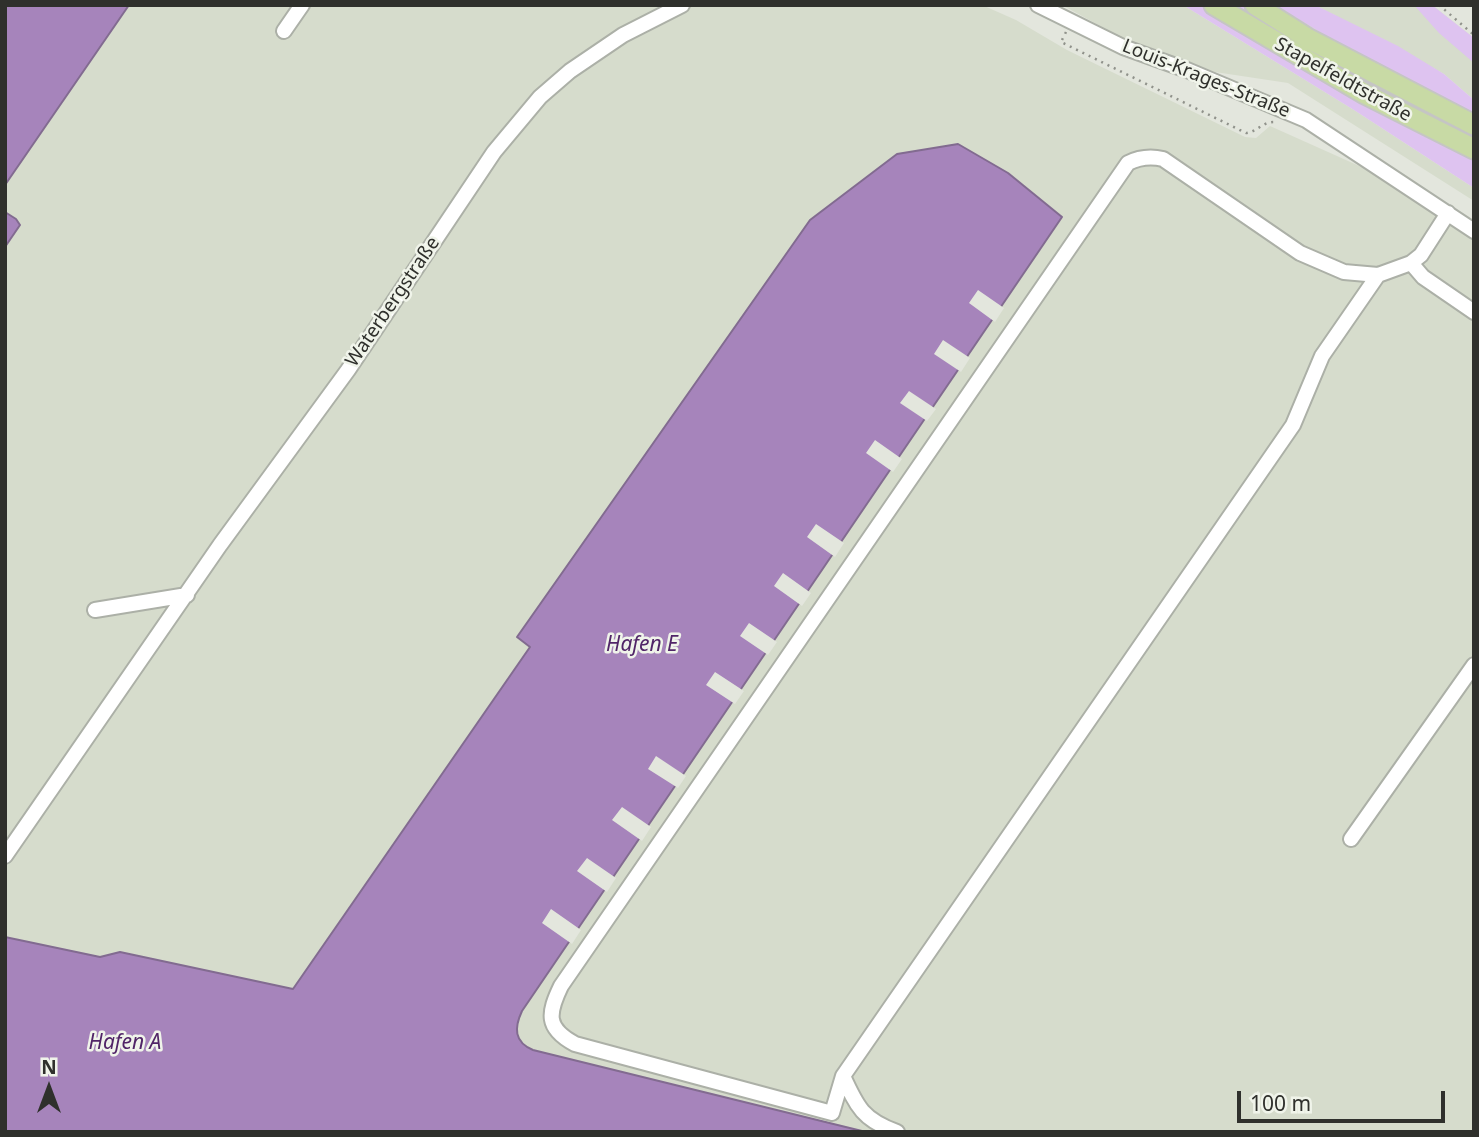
<!DOCTYPE html>
<meta charset="utf-8">
<style>
body{margin:0}
#map{position:relative;width:1479px;height:1137px;overflow:hidden;background:#e3e6dd;font-family:"Noto Sans",sans-serif}
canvas{display:block}
.frame{position:absolute;inset:0;border:7px solid #2f302c;pointer-events:none}
.north{position:absolute;left:14px;top:1053px;width:70px;height:70px;-webkit-text-stroke:5px #f0f4ea;paint-order:stroke;rotate:0deg;font-size:19px;font-weight:700;line-height:28px;text-align:center;color:#2f302c}
.north::after{content:'';display:block;margin:auto;width:24px;height:32px;background:#2f302c;clip-path:polygon(50% 0,100% 100%,50% 72%,0 100%)}
.scale{position:absolute;left:1237px;top:1091px;width:208px;height:32px;box-sizing:border-box;border:4px solid #2f302c;border-top:0;padding-left:9px;font-size:21px;line-height:24px;white-space:nowrap;color:#2f302c;-webkit-text-stroke:5px #f0f4ea;paint-order:stroke}
</style>
<div id="map">
<canvas width="1479" height="1137"></canvas>
<div class="frame"></div>
<div class="north">N</div>
<div class="scale">100 m</div>
</div>
<script>
const ctx = document.querySelector('canvas').getContext('2d');
ctx.lineJoin = 'round';
function fill(path, color) { ctx.fillStyle = color; ctx.fill(path, 'evenodd'); }
function trace(path, color, width, dash) { ctx.strokeStyle = color; ctx.lineWidth = width; ctx.lineCap = dash ? 'butt' : 'round'; ctx.setLineDash(dash || []); ctx.stroke(path); }
function label(font, color, halo, rows, align = 'center') {
  ctx.font = font + ' "Noto Sans",sans-serif'; ctx.lineWidth = 5; ctx.setLineDash([]); ctx.textBaseline = 'middle'; ctx.strokeStyle = halo; ctx.fillStyle = color; for (const [text, x, y, turn = 0] of rows) {
    ctx.save(); ctx.translate(x, y); ctx.rotate((+turn || 0) * Math.PI / 180); ctx.textAlign = isNaN(turn) ? turn : align; if (halo) ctx.strokeText(text, 0, 0); ctx.fillText(text, 0, 0); ctx.restore();
  }
}
fill(new Path2D(`
 M129,5H982L1016,20L1067,50L1245,137L1256,138L1270,126L1395,182L1474,236V1132H866L533,1050L523,1046L518,1039L516,1024L522,1011L1062,217L1008,173L518,637L530,647L293,989L120,952L100,957L5,937V247L20,225L16,219L5,212V185Z
 M1062,5H1183L1354,110L1474,188V201L1288,83L1215,72L1124,39Z
 M1315,5H1432L1474,38V100L1444,74Z`), '#d6dccc');
fill(new Path2D(`
 M1183,5H1203L1268,48L1462,150L1474,162V188L1354,110Z
 M1229,5H1246L1474,131V141L1339,70Z
 M1275,5H1315L1398,46L1444,74L1474,100V114L1371,63Z
 M1414,5H1432L1474,38V63L1439,33Z`), '#dec3f0');
const water = new Path2D(`
 M5,5H129L5,185Z
 M958,144L1008,173L1062,217L522,1011C514,1028 514,1042 533,1050L866,1132H5V937L100,957L120,952L293,989L530,647L517,637L810,220L897,154Z
 M5,212L16,219L20,225L5,247Z`);
fill(water, '#a684bb');
trace(water, '#826b90', 2);
fill(new Path2D(`
 M978,290L1004,308L995,322L969,303Z
 M943,340L970,358L961,372L934,354Z
 M909,391L936,409L927,421L900,403Z
 M875,440L902,459L893,472L866,453Z
 M816,524L844,543L835,557L807,537Z
 M783,573L811,593L802,606L774,586Z
 M749,623L777,642L768,655L740,636Z
 M715,672L744,691L735,704L706,685Z
 M656,756L686,776L678,788L648,769Z
 M622,807L651,827L642,841L612,820Z
 M587,858L616,878L607,892L577,871Z
 M551,909L581,930L572,944L542,923Z`), '#e3e6dd');
const minor = new Path2D(`
 M1038,5L1123,47L1187,70L1306,120L1474,231
 M284,31L302,5
 M1411,263L1423,277L1474,312
 M1378,275L1344,272L1300,253L1163,159C1150,156 1140,157 1128,163L561,986C548,1013 545,1028 575,1044L832,1113L843,1076L1293,425L1322,356L1378,275L1411,263L1421,255L1448,213
 M95,610L187,595
 M1351,839L1474,665
 M5,856L220,545L348,370L494,152L540,97L570,71L623,35L682,5
 M843,1076C857,1107 863,1120 897,1132`);
const major = new Path2D(`
 M1214,5L1365,94L1474,149
 M1255,5L1309,39L1474,125`);
trace(minor, '#acb0a7', 18);
trace(major, '#c5c5c4', 23);
trace(new Path2D(`
 M1439,5L1474,35
 M1066,32L1061,42L1246,133C1257,132 1262,122 1274,122`), '#90928b', 2.5, [2, 5]);
trace(minor, '#fff', 14);
trace(major, '#c8daa5', 19);
label('19px', '#2f302c', '#f0f4ea', [
 ["Louis-Krages-Straße",1206,79,22],
 ["Stapelfeldtstraße",1343,80,29],
 ["Waterbergstraße",393,302,-56]
]);
label('italic 21px', '#512568', '#f0f4ea', [
 ["Hafen E",642,645],
 ["Hafen A",125,1043]
]);
</script>
